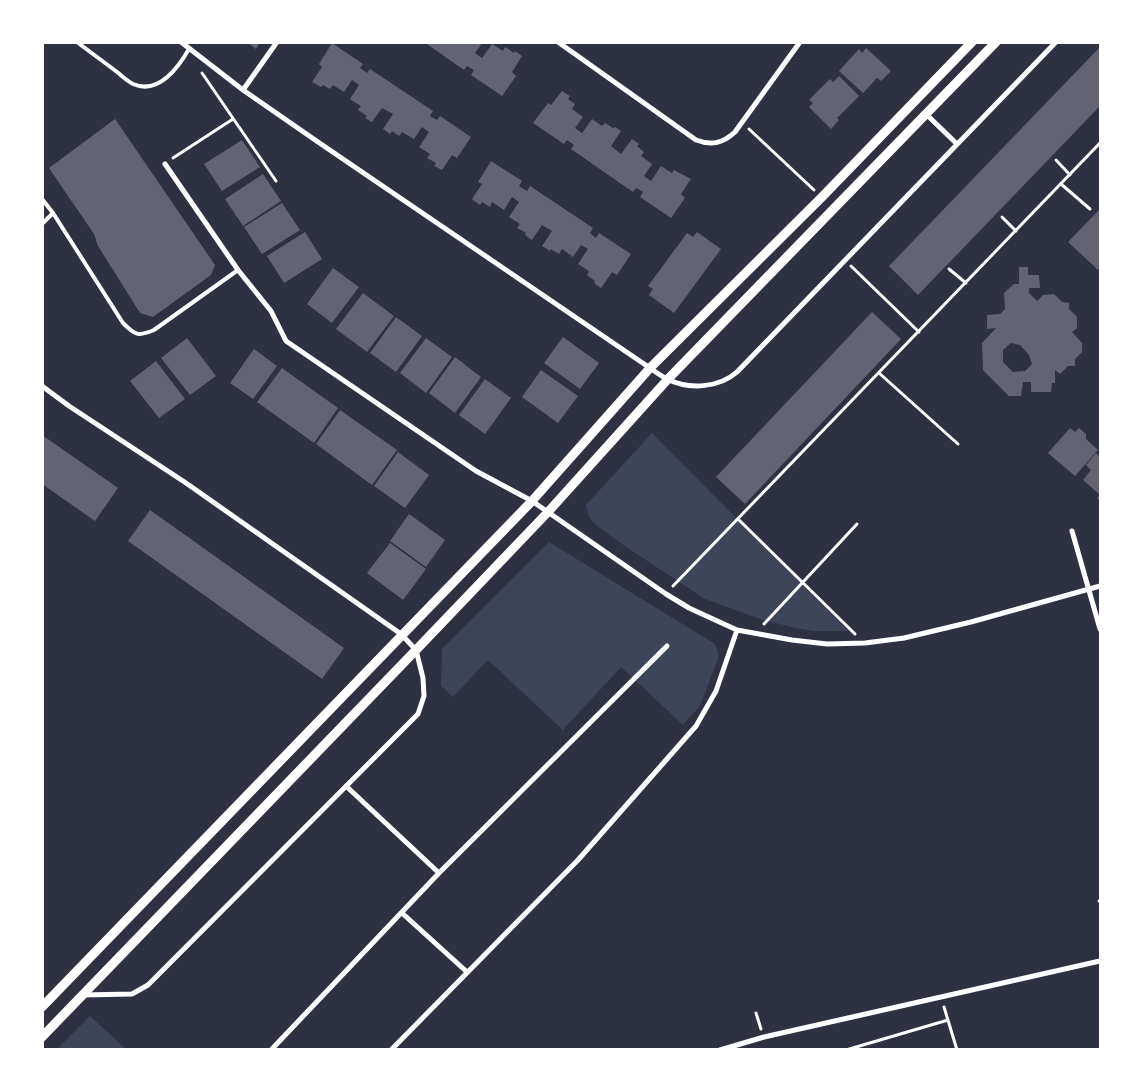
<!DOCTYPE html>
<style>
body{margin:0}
#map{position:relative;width:1143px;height:1092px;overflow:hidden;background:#2d3142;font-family:Roboto,sans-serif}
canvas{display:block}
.frame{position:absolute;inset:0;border:44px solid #fff;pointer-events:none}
</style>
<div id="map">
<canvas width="1143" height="1092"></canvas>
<div class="frame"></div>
</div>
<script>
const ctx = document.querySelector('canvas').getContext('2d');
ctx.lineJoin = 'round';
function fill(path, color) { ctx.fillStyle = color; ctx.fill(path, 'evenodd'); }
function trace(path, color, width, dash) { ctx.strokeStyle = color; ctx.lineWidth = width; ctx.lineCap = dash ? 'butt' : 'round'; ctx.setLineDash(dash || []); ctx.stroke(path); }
fill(new Path2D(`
 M652,433L848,631H813L796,628L763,620L705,599L626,547L596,525L589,517L586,505Z
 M549,542L715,644L719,656L700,706L683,725L621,667L563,730L488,660L453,697L441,686L442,649Z
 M90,1016L126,1049H57Z`), '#3c4559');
fill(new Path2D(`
 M247,42H260L256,49Z
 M424,42H483L475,53L482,58L492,44L503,51L505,47L514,53L515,51L522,56L512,72L516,76L502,96L471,75L474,70L467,66L464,70Z
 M332,43L363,64L360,68L367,73L370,69L433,111L430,116L437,120L440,116L471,137L457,158L452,155L442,170L434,166L436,163L427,158L430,154L419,147L429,132L422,127L414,139L402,132L399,136L392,131L390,134L383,129L393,114L382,108L372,122L365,118L367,116L358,110L361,106L350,99L359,85L352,80L344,92L333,85L330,89L323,85L321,87L312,82L322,67L319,64Z
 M866,48L891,71L881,81L877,78L863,93L839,71L859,49L862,53Z
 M1099,48L1100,50V106L918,295L889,266Z
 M839,76L859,96L837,118L839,120L831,129L809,107L813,103L809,100L830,79L833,82Z
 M562,91L570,96L568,99L575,104L572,109L583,117L575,128L582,133L592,119L602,126L605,123L613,128L615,127L621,131L611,146L621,154L632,139L639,144L637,146L644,152L641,156L652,164L644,176L651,181L661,166L672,173L674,170L691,179L681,194L685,198L671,218L640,197L643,192L636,188L633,192L571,149L574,145L567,140L564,144L533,123L548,103L551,105Z
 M115,119L215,265L211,275L153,317L140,313L98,246L94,234L49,168Z
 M242,140L260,167L222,191L204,164Z
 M491,161L522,181L519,186L527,191L530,186L593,228L590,233L596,238L599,233L631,254L617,275L612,272L601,288L594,283L595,281L587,275L589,271L578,264L588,249L581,245L573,257L562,249L559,254L551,249L550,251L542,246L552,231L542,225L532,240L525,235L526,233L517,228L520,224L509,217L519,202L512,197L504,210L492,202L490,207L482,202L480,205L472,199L482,184L478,182Z
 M263,174L281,201L243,226L225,199Z
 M282,203L300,230L262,254L244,227Z
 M1100,209V267L1098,270L1068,242Z
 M305,232L322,259L284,283L267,256Z
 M697,232L721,249L674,313L649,295L653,289L648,286L687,233L693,237Z
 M1019,267H1028V275H1039L1040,288H1029V293L1037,301L1043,295L1054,294L1062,302L1069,303V309L1077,317V328L1072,332L1082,343V352L1075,359V366H1068L1060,374L1055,370V383H1052L1051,392H1031V382H1023L1021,396H1009L983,370L982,343L996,328L987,329V315L1000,314L1005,309L1004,293L1014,284H1019ZM1011,343L1020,345L1029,355L1032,364L1025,371L1013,372L1003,362V350Z
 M333,268L359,287L332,323L307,304Z
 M363,293L394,316L367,352L336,329Z
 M872,312L901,339L745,504L716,477Z
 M396,317L422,336L396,372L370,353Z
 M563,337L599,363L580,389L544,363Z
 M187,338L216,376L190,395L161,358Z
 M426,338L452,357L426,393L400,373Z
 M254,349L277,366L253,399L230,383Z
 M455,357L481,377L455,413L429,393Z
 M156,361L185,399L159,418L130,381Z
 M282,368L338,408L314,443L257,402Z
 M541,370L578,396L558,423L522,397Z
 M485,379L511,398L485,434L459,415Z
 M340,410L397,450L372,485L316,444Z
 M1070,428L1075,432L1079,428L1086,434V439L1098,450L1075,476L1048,453Z
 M42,435L118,488L95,521L42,484Z
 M398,452L429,475L405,508L374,486Z
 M1096,453L1100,457V501L1097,498L1100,495L1083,480L1091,470L1086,465Z
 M150,510L344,648L322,679L128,541Z
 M409,514L445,540L426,567L390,541Z
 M390,543L426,569L403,600L367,573Z`), '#626471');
trace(new Path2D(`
 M202,73L276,181
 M749,129L814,190
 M173,158L233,119
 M1056,160L1070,175
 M1061,184L1090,209
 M1002,217L1016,231
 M851,266L919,332
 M949,269L966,283
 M879,373L958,444
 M738,519L855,634
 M673,586L1100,143
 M764,624L857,524
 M1099,901L1100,900
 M944,1007L957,1050
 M756,1013L761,1029
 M846,1050L948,1020`), '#fff', 3);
trace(new Path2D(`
 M77,42C90,52 104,62 117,72C122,76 127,81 133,84C158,95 178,68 189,49
 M42,199L53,213L123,323C135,335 138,337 154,330L238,270
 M42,224L53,213`), '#fff', 4);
trace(new Path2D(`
 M181,42L243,90L318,142L650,368C656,372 661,376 667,379C689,390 719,388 737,372L1056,42
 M558,42L696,140C712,146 723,143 735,132L800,42
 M243,90L277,42
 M926,114L957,144
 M165,164L238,270L271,311L286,341L476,471L532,501L666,594L689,608L737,630L792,640L827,644L865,643L904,638L971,622L1100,586
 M42,386L69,406L186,483L401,634L416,650L423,678L424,696L418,714L148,985L132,994L82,995
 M1072,531L1100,629
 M346,786L439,873
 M402,913L467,972
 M271,1050L439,873L667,646
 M391,1050L578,860L696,726L716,691L737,630
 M720,1050L764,1037L1100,961`), '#fff', 5);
trace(new Path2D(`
 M42,1007L532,501L650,368L822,197L972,42
 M42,1037L416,650L548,512L668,379L996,42`), '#fff', 9);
</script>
